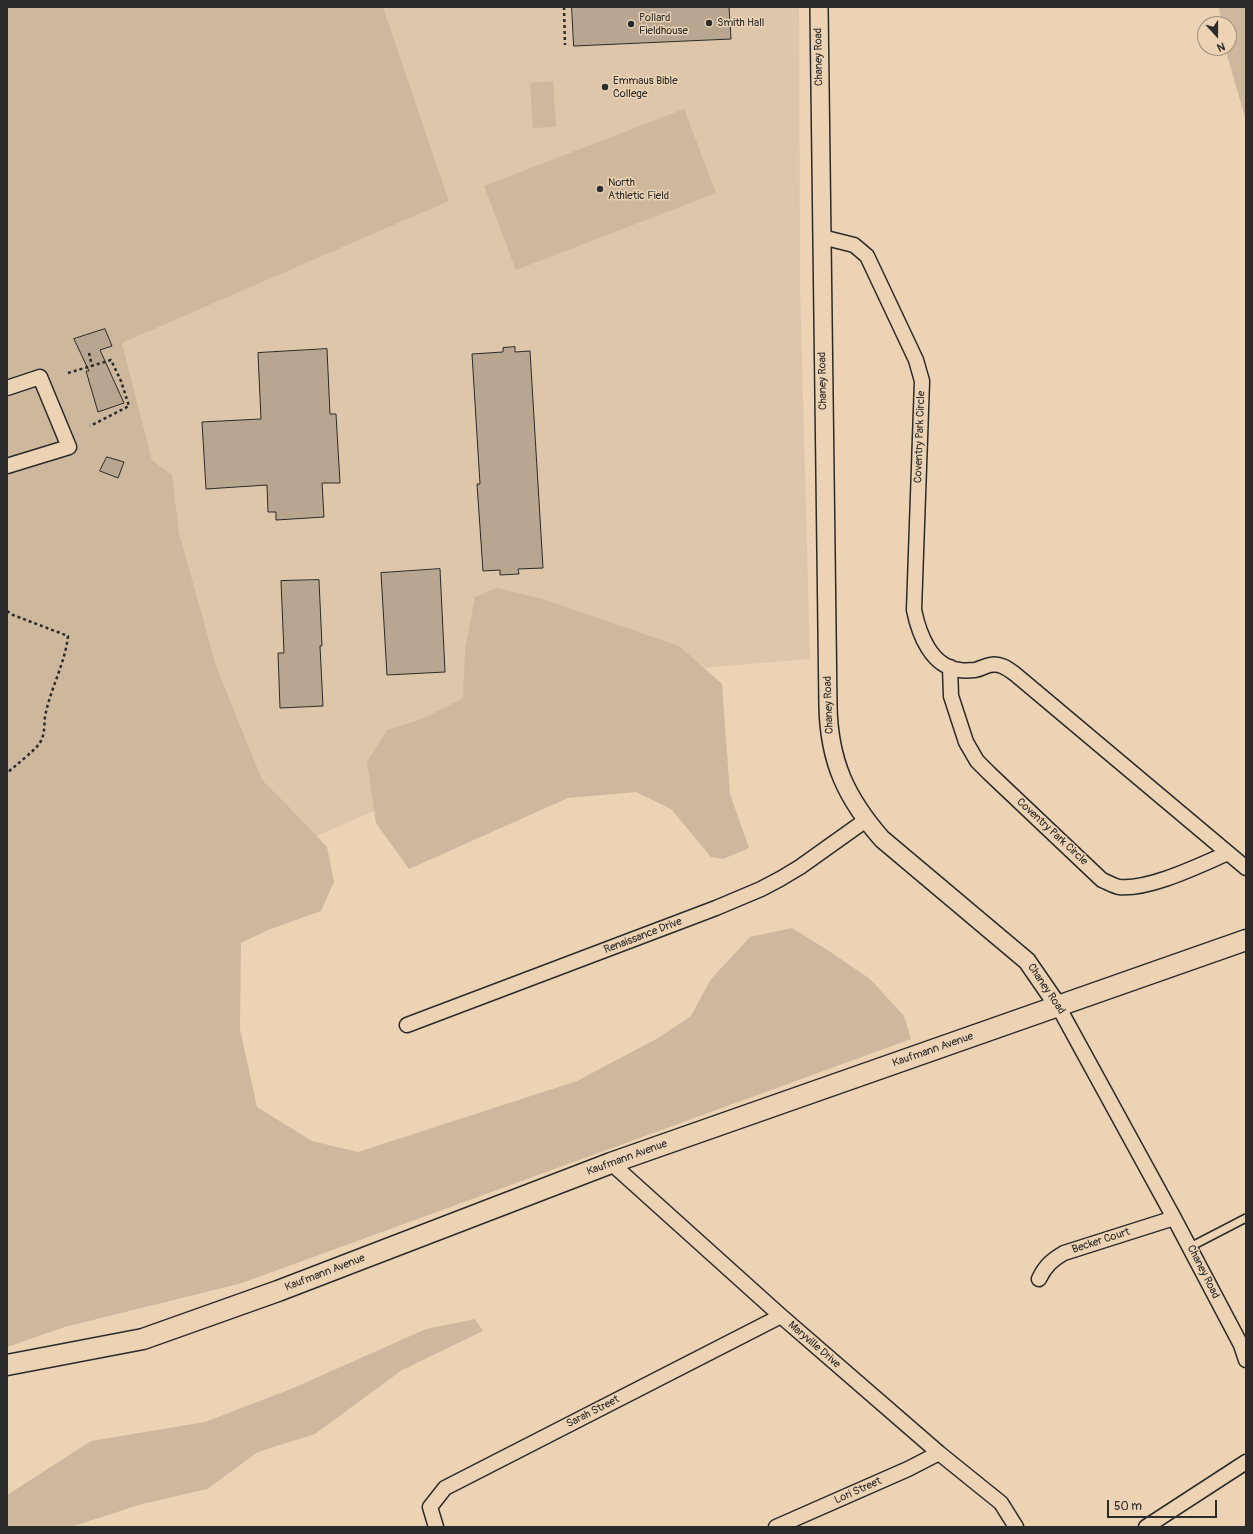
<!DOCTYPE html>
<style>
body{margin:0}
#map{position:relative;width:1253px;height:1534px;overflow:hidden;background:#ecd3b4;font-family:Pangolin,sans-serif}
canvas{display:block}
.frame{position:absolute;inset:0;border:8px solid #2b2b2b;pointer-events:none}
.north{position:absolute;left:1197px;top:16px;width:40px;height:40px;box-sizing:border-box;background:#ecd3b4;border:1px solid #9f907d;border-radius:50%;rotate:159deg;font-size:11px;font-weight:700;line-height:16px;text-align:center;color:#2b2b2b}
.north::after{content:'';display:block;margin:auto;width:14px;height:18px;background:#2b2b2b;clip-path:polygon(50% 0,100% 100%,50% 72%,0 100%)}
.scale{position:absolute;left:1107px;top:1500px;width:110px;height:18px;box-sizing:border-box;border:2px solid #2b2b2b;border-top:0;padding-left:5px;font-size:12px;line-height:14px;white-space:nowrap;color:#2b2b2b;-webkit-text-stroke:3px #ecd3b4;paint-order:stroke}
</style>
<div id="map">
<canvas width="1253" height="1534"></canvas>
<div class="frame"></div>
<div class="north">N</div>
<div class="scale">50 m</div>
</div>
<script>
const ctx = document.querySelector('canvas').getContext('2d');
ctx.lineJoin = 'round';
function fill(path, color) { ctx.fillStyle = color; ctx.fill(path, 'evenodd'); }
function trace(path, color, width, dash) { ctx.strokeStyle = color; ctx.lineWidth = width; ctx.lineCap = dash ? 'butt' : 'round'; ctx.setLineDash(dash || []); ctx.stroke(path); }
function label(font, color, halo, rows, align = 'center') {
  ctx.font = font + ' Pangolin,sans-serif'; ctx.lineWidth = 3; ctx.setLineDash([]); ctx.textBaseline = 'middle'; ctx.strokeStyle = halo; ctx.fillStyle = color; for (const [text, x, y, turn = 0] of rows) {
    ctx.save(); ctx.translate(x, y); ctx.rotate((+turn || 0) * Math.PI / 180); ctx.textAlign = isNaN(turn) ? turn : align; if (halo) ctx.strokeText(text, 0, 0); ctx.fillText(text, 0, 0); ctx.restore();
  }
}
fill(new Path2D(`
 M383,7H799L800,287L810,659L701,668L255,863L122,343L449,201Z`), '#ddc6aa');
fill(new Path2D(`
 M7,7H383L449,201L122,343L152,460L172,475L179,533L216,666L262,780L290,808L327,847L334,882L321,911L268,930L241,943L240,1029L257,1107L312,1141L358,1152L577,1081L658,1038L691,1016L711,979L750,937L792,928L829,951L870,979L904,1016L911,1039L242,1283L65,1327L7,1347Z
 M1219,7H1246V121L1225,48H1229V24H1221Z
 M553,81L556,127L533,128L530,83Z
 M684,109L716,193L516,270L484,186Z
 M497,588L543,599L679,646L722,684L730,794L749,848L723,859L711,857L671,809L636,792L568,798L409,869L376,823L367,762L387,730L422,719L463,698L465,650L475,597Z
 M475,1319L483,1331L402,1370L315,1434L258,1452L207,1489L142,1504L71,1527H7V1495L91,1441L205,1422L291,1389L426,1329Z`), '#cdb89e');
const building = new Path2D(`
 M572,7H729L731,39L574,46Z
 M105,329L112,346L100,350L124,403L98,412L86,371H89L74,339Z
 M515,347V352L530,351L543,568L518,569L519,574L500,575V570L483,571L477,484H480L472,354L503,352V348Z
 M327,349L330,414H336L340,483H322L324,517L276,520V512H268L267,485L206,489L202,422L261,419L258,353Z
 M107,457L124,462L118,478L100,471Z
 M440,569L445,672L387,675L381,573Z
 M319,580L322,646H320L323,706L280,708L278,653H284L281,581Z`);
fill(building, '#b9a691');
trace(building, '#2b2b2b', 1);
const service = new Path2D(`
 M1190,1247L1246,1218`);
const minor = new Path2D(`
 M822,237L854,245L867,256L916,360L922,381L914,610C919,634 931,667 960,670C964,671 970,670 975,670C980,669 985,666 990,665C1000,663 1007,668 1015,674L1246,868
 M7,388L40,377L69,447L7,466
 M950,667L951,696L966,742L977,761L989,773L1102,880C1107,882 1114,886 1119,887C1150,890 1200,865 1228,853
 M1058,1006L1174,1218L1241,1345L1246,1360
 M407,1025L716,908L761,889L780,879L800,867L866,820
 M611,1163L781,1316L939,1453L1001,1503L1016,1527
 M1039,1279C1045,1266 1052,1260 1064,1253L1174,1218
 M436,1527L430,1507L445,1488L781,1316
 M776,1527L908,1469L939,1453
 M1146,1527L1246,1462`);
const tertiary = new Path2D(`
 M819,7L828,706C829,761 846,798 882,839L1027,961L1058,1006`);
const secondary = new Path2D(`
 M7,1365L143,1339L278,1291L611,1163L1246,940`);
trace(service, '#2b2b2b', 10);
trace(minor, '#2b2b2b', 17);
trace(tertiary, '#2b2b2b', 20);
trace(secondary, '#2b2b2b', 23);
trace(new Path2D(`
 M564,7L565,45
 M89,353L92,366
 M68,373L111,360L121,381L129,406L90,426
 M7,611L13,615L68,636C65,664 50,689 45,717C44,726 45,736 39,744C34,751 15,766 7,773`), '#2b2b2b', 2.5, [3, 3]);
trace(service, '#ecd3b4', 7);
trace(minor, '#ecd3b4', 14);
trace(tertiary, '#ecd3b4', 17);
trace(secondary, '#ecd3b4', 20);
for (const [x, y, r, color] of [
 [709,23,4,"#2b2b2b"],
 [631,24,4,"#2b2b2b"],
 [605,87,4,"#2b2b2b"],
 [600,189,4,"#2b2b2b"]
]) { const dot = new Path2D(); dot.arc(x, y, r, 0, 2 * Math.PI); ctx.fillStyle = color; ctx.fill(dot); trace(dot, '#ecd3b4', 1.5); }
label('11px', '#2b2b2b', '#ecd3b4', [
 ["Pollard",639,18],
 ["Fieldhouse",639,31],
 ["Smith Hall",717,23],
 ["Emmaus Bible",613,81],
 ["College",613,94],
 ["North",608,183],
 ["Athletic Field",608,196]
], 'left');
label('11px', '#2b2b2b', '#ecd3b4', [
 ["Chaney Road",819,57,-91],
 ["Chaney Road",823,381,-91],
 ["Coventry Park Circle",920,437,-88],
 ["Chaney Road",829,705,-92],
 ["Coventry Park Circle",1052,832,43],
 ["Renaissance Drive",643,936,-21],
 ["Chaney Road",1046,989,56],
 ["Kaufmann Avenue",933,1050,-19],
 ["Kaufmann Avenue",627,1158,-20],
 ["Becker Court",1101,1241,-18],
 ["Chaney Road",1203,1272,63],
 ["Kaufmann Avenue",325,1273,-21],
 ["Maryville Drive",814,1345,41],
 ["Sarah Street",593,1412,-27],
 ["Lori Street",858,1491,-24]
]);
</script>
